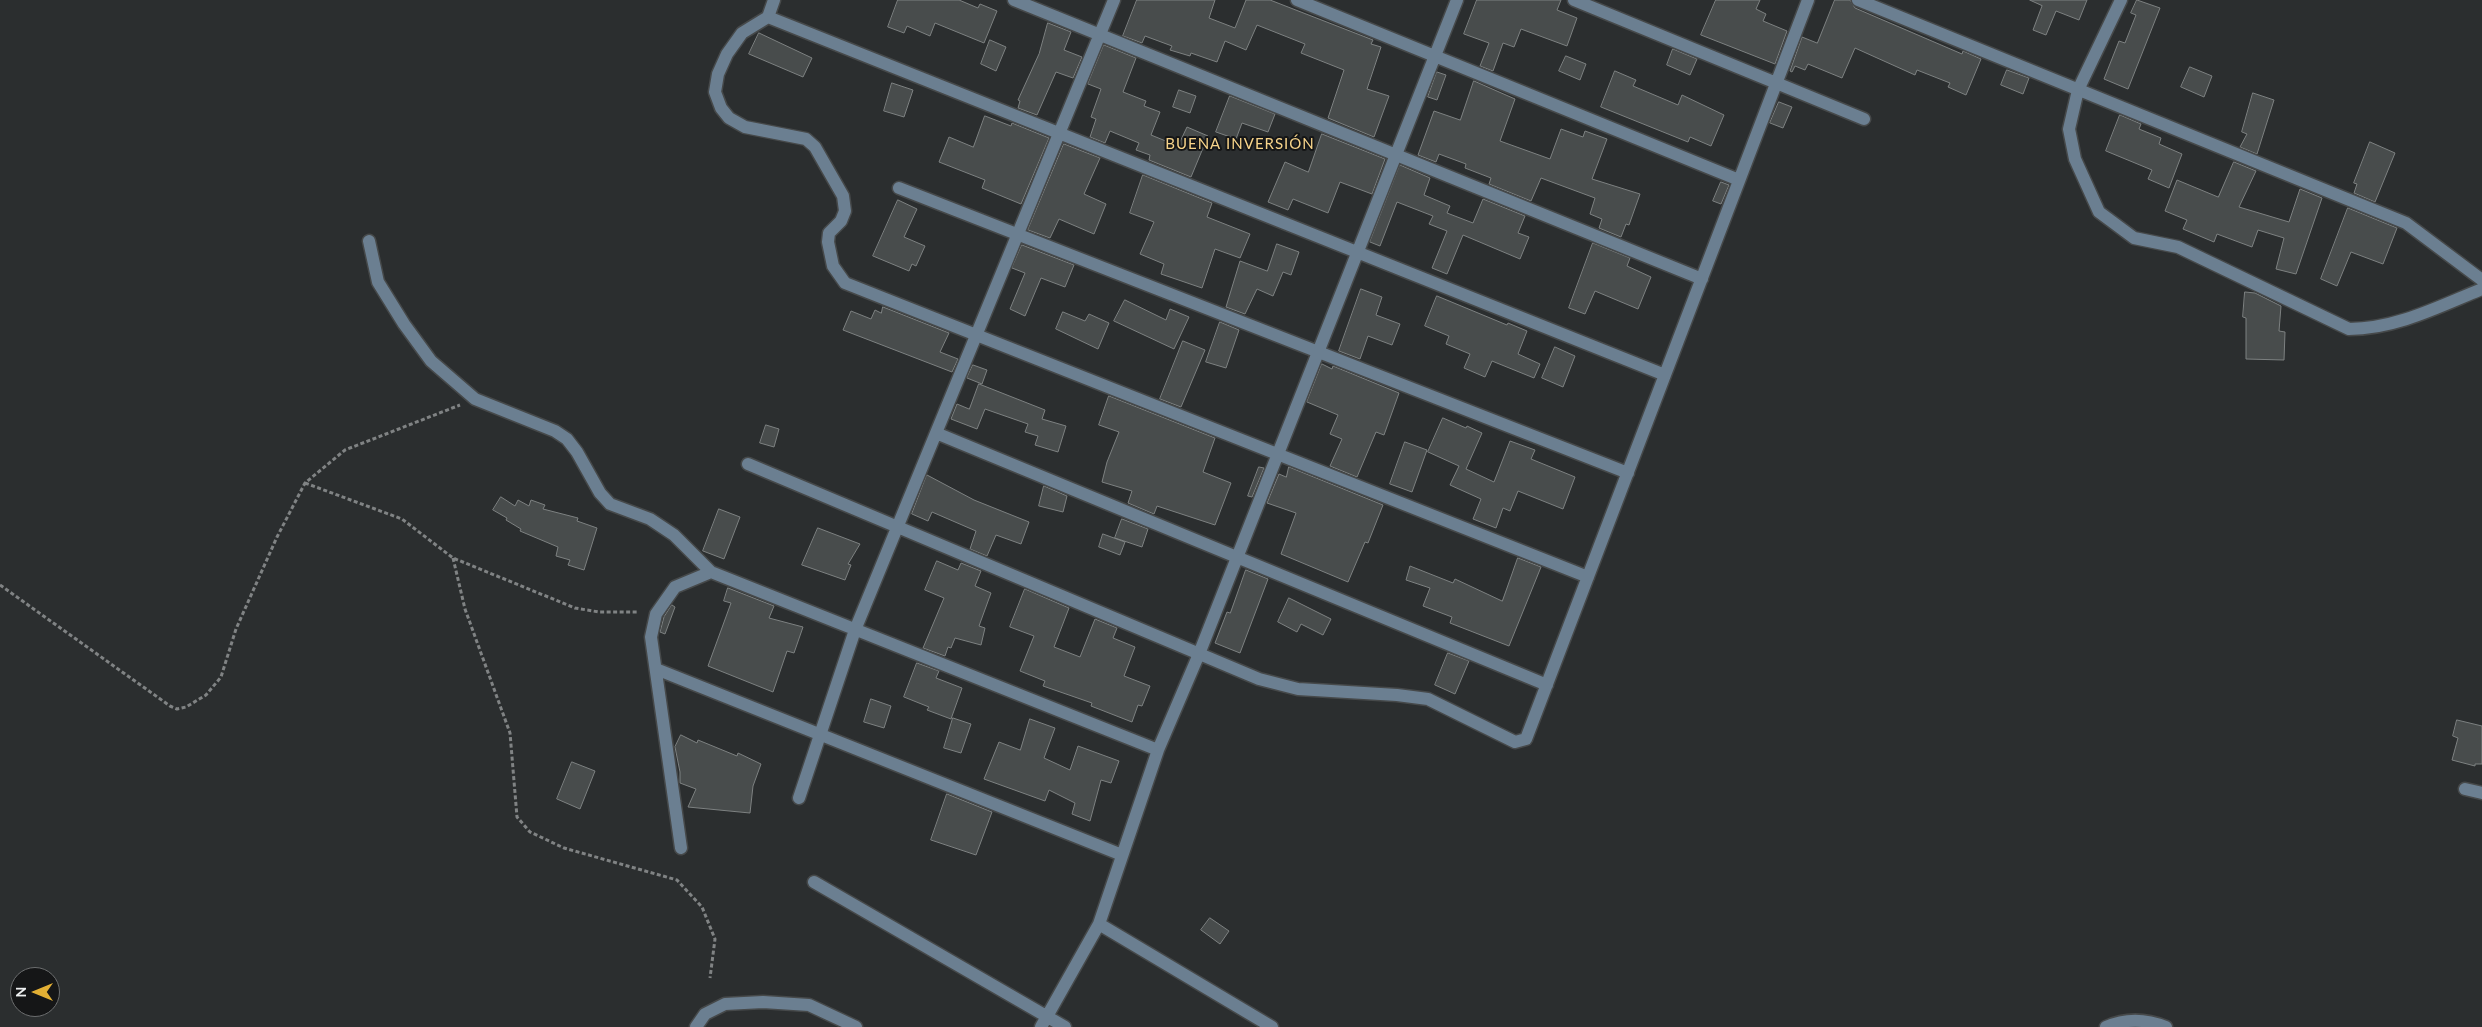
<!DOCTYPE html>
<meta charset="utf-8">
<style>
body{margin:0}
#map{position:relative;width:2482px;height:1027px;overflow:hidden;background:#2b2e2f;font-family:Lato,sans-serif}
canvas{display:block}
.north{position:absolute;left:10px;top:967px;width:50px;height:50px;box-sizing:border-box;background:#151617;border:1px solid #6b6d6e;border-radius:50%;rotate:270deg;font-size:14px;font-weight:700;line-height:20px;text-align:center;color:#edeff0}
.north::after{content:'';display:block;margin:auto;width:18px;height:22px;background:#e2af34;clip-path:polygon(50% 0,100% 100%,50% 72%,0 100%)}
</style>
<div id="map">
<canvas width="2482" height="1027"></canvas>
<div class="north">N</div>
</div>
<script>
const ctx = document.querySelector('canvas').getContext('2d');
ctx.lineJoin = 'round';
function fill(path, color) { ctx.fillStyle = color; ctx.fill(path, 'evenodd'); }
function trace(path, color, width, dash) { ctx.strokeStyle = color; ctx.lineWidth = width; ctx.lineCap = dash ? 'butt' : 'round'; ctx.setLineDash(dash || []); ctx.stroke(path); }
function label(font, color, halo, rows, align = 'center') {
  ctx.font = font + ' Lato,sans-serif'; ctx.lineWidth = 4; ctx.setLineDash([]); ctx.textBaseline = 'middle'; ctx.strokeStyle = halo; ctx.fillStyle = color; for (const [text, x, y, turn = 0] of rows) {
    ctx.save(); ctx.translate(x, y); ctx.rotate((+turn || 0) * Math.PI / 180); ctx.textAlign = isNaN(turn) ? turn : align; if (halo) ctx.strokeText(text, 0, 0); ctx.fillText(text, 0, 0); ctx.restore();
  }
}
const building = new Path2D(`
 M898,0H959L978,8L980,4L997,11L984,43L935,23L930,36L907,26L904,33L888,27Z
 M1137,0H1215L1209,18L1235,28L1246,0H1270L1373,40L1371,44L1381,47L1367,89L1389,96L1374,137L1328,118L1344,70L1301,53L1305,44L1257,25L1246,50L1225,41L1217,62L1191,53L1190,56L1170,50L1172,46L1145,36L1142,43L1123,36Z
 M1477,0H1561L1557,10L1577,18L1567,46L1521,29L1514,47L1503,43L1493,71L1480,66L1489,43L1464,34Z
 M1716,0H1760L1756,9L1766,14L1763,21L1787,31L1775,64L1701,35Z
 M1835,0H1850L1855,8L1962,54L1963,51L1981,59L1966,95L1948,87L1950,83L1917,70L1915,75L1855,48L1842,78L1808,64L1805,70L1795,66L1792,72L1790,71L1802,37L1817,43Z
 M2030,0H2087L2079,20L2056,11L2046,35L2033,30L2042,6Z
 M2137,0L2160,8L2128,89L2104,79L2119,41L2125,43L2136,15L2131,13Z
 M1048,23L1071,32L1064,50L1082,57L1073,78L1056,72L1037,115L1018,108L1020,101L1018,100L1039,54Z
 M759,33L812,58L803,77L749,54Z
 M990,40L1006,47L996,71L981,64Z
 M1104,45L1136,58L1123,92L1146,101L1144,106L1160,112L1151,135L1178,146L1187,127L1208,136L1191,177L1149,160L1150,155L1136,150L1139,143L1110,131L1105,143L1090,137L1096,119L1091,117L1101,89L1088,84Z
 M1673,49L1697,59L1690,75L1667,65Z
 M1566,56L1586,64L1580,80L1559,71Z
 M2190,67L2212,76L2204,97L2181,87Z
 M2007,70L2029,78L2023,94L2001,85Z
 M1615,71L1636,80L1633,86L1678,105L1682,95L1724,115L1711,146L1690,137L1688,142L1601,107Z
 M1437,72L1446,75L1437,100L1428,97Z
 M1474,81L1515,99L1500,141L1550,159L1561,129L1583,137L1585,131L1607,139L1592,179L1640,194L1629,225L1626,224L1621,237L1599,228L1602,219L1590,214L1595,198L1541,178L1531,201L1489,184L1491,178L1465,168L1466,164L1439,154L1436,162L1418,155L1434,111L1460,120Z
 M892,83L913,90L904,117L884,111Z
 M1179,90L1196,96L1190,113L1173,107Z
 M2253,93L2274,100L2257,154L2240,147L2247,134L2242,132Z
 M1230,96L1275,114L1268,132L1242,123L1236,139L1216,132Z
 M1779,102L1792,107L1783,128L1770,123Z
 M2120,115L2141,124L2139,129L2161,138L2159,144L2182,154L2169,188L2148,179L2152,170L2106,151Z
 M985,116L1011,126L1012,123L1049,138L1021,204L982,188L985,180L939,162L949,137L973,147Z
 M1322,134L1385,159L1372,194L1340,182L1328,213L1293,199L1288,210L1268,202L1285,162L1308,172Z
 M2370,142L2395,153L2375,202L2354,193L2357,184L2354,183Z
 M1064,144L1100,158L1084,194L1106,204L1094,234L1059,219L1050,238L1028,230Z
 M2234,162L2256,171L2239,207L2289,222L2300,189L2322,198L2296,274L2276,269L2284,238L2258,230L2252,247L2217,234L2214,242L2183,229L2187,220L2165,211L2177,180L2218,197Z
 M1400,165L1430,178L1424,195L1450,206L1447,213L1473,223L1483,199L1525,216L1518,233L1529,237L1520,259L1463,235L1447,274L1432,268L1447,231L1429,224L1433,216L1397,202L1380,246L1370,242Z
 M1143,175L1212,203L1207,217L1250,234L1240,258L1215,249L1202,288L1161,274L1164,264L1140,254L1154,222L1130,213Z
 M1721,182L1729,185L1721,204L1713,201Z
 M898,200L917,209L904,237L925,246L916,266L912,264L909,271L873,256Z
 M2348,208L2397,228L2383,264L2351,252L2337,286L2321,279Z
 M1593,243L1630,258L1627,266L1651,277L1638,309L1595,291L1585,314L1569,308Z
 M1277,244L1299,252L1291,275L1283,272L1273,296L1257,289L1245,314L1226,307L1240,261L1267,271Z
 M1022,245L1074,265L1065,287L1041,278L1025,316L1010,309L1025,273L1012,268Z
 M1361,289L1382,297L1376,315L1400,324L1392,345L1368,336L1360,359L1339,351Z
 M2245,292L2255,293L2281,306L2279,331L2285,332L2284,360L2246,359V318L2243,317Z
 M1437,296L1507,325L1508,323L1527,331L1518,354L1540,364L1534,378L1492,361L1485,377L1464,368L1470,354L1446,344L1449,336L1425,326Z
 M1125,300L1166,320L1170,309L1189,317L1174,349L1114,321Z
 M883,307L949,333L940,352L958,359L952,372L843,330L851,311L871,319L875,310L881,313Z
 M1063,312L1085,321L1089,314L1109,323L1098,349L1056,329Z
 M1220,322L1239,330L1226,368L1206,362Z
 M1183,341L1205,350L1181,407L1160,399Z
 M1555,347L1575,356L1563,387L1542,378Z
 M1322,364L1332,369L1333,366L1399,393L1384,435L1376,432L1357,477L1330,466L1342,439L1330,434L1338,415L1307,402Z
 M973,365L987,370L982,384L967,378Z
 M979,384L1045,410L1042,419L1066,426L1058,452L1035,445L1038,436L1025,432L1028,424L985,409L977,429L951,419L957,404L969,409Z
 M1109,396L1215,438L1203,472L1231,483L1215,525L1157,506L1154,514L1128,503L1132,491L1102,482L1107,462L1119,432L1099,425Z
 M1443,418L1466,428L1467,426L1482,433L1466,469L1494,482L1510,441L1535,450L1531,459L1575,477L1563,509L1518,491L1510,511L1503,508L1496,528L1473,519L1481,499L1450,485L1459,466L1428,452Z
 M766,425L779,429L774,447L760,443Z
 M1405,442L1427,450L1412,492L1390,484Z
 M1259,467L1264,468L1252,497L1248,496Z
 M1289,467L1383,505L1368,543L1365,542L1348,582L1281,554L1296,513L1267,503L1279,474L1286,477Z
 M927,475L974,500L1029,522L1021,544L996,535L987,556L970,549L976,531L932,512L928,521L912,514Z
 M1044,486L1067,496L1063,512L1039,506Z
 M501,497L515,506L518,500L529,506L531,500L545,505L543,509L578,518L577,521L597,528L584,570L568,565L570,560L556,556L558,547L520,531L521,529L506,520L507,518L493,510Z
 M719,509L740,517L724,559L703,551Z
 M1122,519L1148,529L1142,547L1115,538Z
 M818,528L860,544L848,564L851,565L845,580L802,565Z
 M1103,534L1125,542L1120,555L1099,547Z
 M1518,558L1541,567L1509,646L1450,623L1452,617L1423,606L1430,588L1406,580L1410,566L1453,583L1455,579L1502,601Z
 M937,561L958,570L961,563L981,571L975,586L991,593L979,626L985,628L981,645L955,638L951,648L948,647L945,656L923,648L944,598L925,590Z
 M1246,570L1268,579L1240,653L1215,643L1227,612L1230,613Z
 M728,588L774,606L769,618L803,627L794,653L787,651L773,692L708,666L731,603L724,601Z
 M1025,589L1069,608L1054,647L1080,657L1095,619L1117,628L1113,638L1135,647L1124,676L1150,686L1142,706L1138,705L1132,722L1091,706L1092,703L1043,686L1045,681L1020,671L1034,636L1010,627Z
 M1289,598L1331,619L1323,635L1301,624L1297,632L1278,622Z
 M672,605L675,607L665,634L660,632L664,617Z
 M1448,653L1469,661L1455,694L1435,685Z
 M917,663L939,671L936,678L962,688L951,719L927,710L929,707L904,697Z
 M871,699L891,706L884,728L864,722Z
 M953,718L971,724L961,753L944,748Z
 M1030,719L1055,728L1044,758L1070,770L1078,746L1119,761L1111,783L1101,780L1090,821L1072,814L1075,803L1049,790L1045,801L984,779L999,742L1020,750Z
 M2457,720L2482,726V764H2475V766L2452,760L2458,738L2453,736Z
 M681,735L697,743L698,740L737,756L738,753L761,764L753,786L750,813L688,807L696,789L680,783V772L675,747Z
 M572,762L595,771L580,809L557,799Z
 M947,794L992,812L976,855L931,840Z
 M1210,918L1229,931L1220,944L1201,930Z`);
fill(building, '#484c4c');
trace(building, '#7d8181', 1);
const minor = new Path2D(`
 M774,0L768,17L742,33L727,54L718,74L715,92L721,108L729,118L745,127L806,139L815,147L843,196L845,211L841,221L829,233L828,242L833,266L845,283L1588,577
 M1014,0L1702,279
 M1297,0L1739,180
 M1574,0L1864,119
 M1858,0L2406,223L2482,280
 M2121,0L2078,90L2069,129L2075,159L2099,212L2134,238L2178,247L2349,329C2396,329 2440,306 2482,289
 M768,17L1665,375
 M899,188L1628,473
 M369,241L378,282L404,324L431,361L475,399L555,431L567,439L577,452L600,493L610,504L650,519L674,535L711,572L1158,750
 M936,433L1547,685
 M748,464L1259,679L1298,689L1397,695L1428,699L1515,742L1526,739L1808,0
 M656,669L1122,855
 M2465,789L2482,793
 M799,798L855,630L1114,0
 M681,848L651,637L656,614L675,587L711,572
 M814,882L1065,1027
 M1099,924L1272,1027
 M696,1027L705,1014L725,1004L763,1002L809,1005L856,1027
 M1041,1027L1099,924L1158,750L1199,654L1457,0
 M2106,1027C2126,1018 2146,1019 2166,1027`);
trace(minor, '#46494a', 15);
trace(new Path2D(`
 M305,483L402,519L453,558L575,608L599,612H637
 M453,558L465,609L510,733L517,817L530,832L564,848L677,880L702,907L715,939L710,978
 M0,585L170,706L177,709L186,707L206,695L221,677L236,629L277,537L305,483L345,450L460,405`), '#808384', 3, [4, 2.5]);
trace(minor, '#6b7f91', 12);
ctx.letterSpacing = '1px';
label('15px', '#f7d48a', '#151617', [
 ["BUENA INVERSIÓN",1240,144]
]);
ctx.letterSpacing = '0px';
</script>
